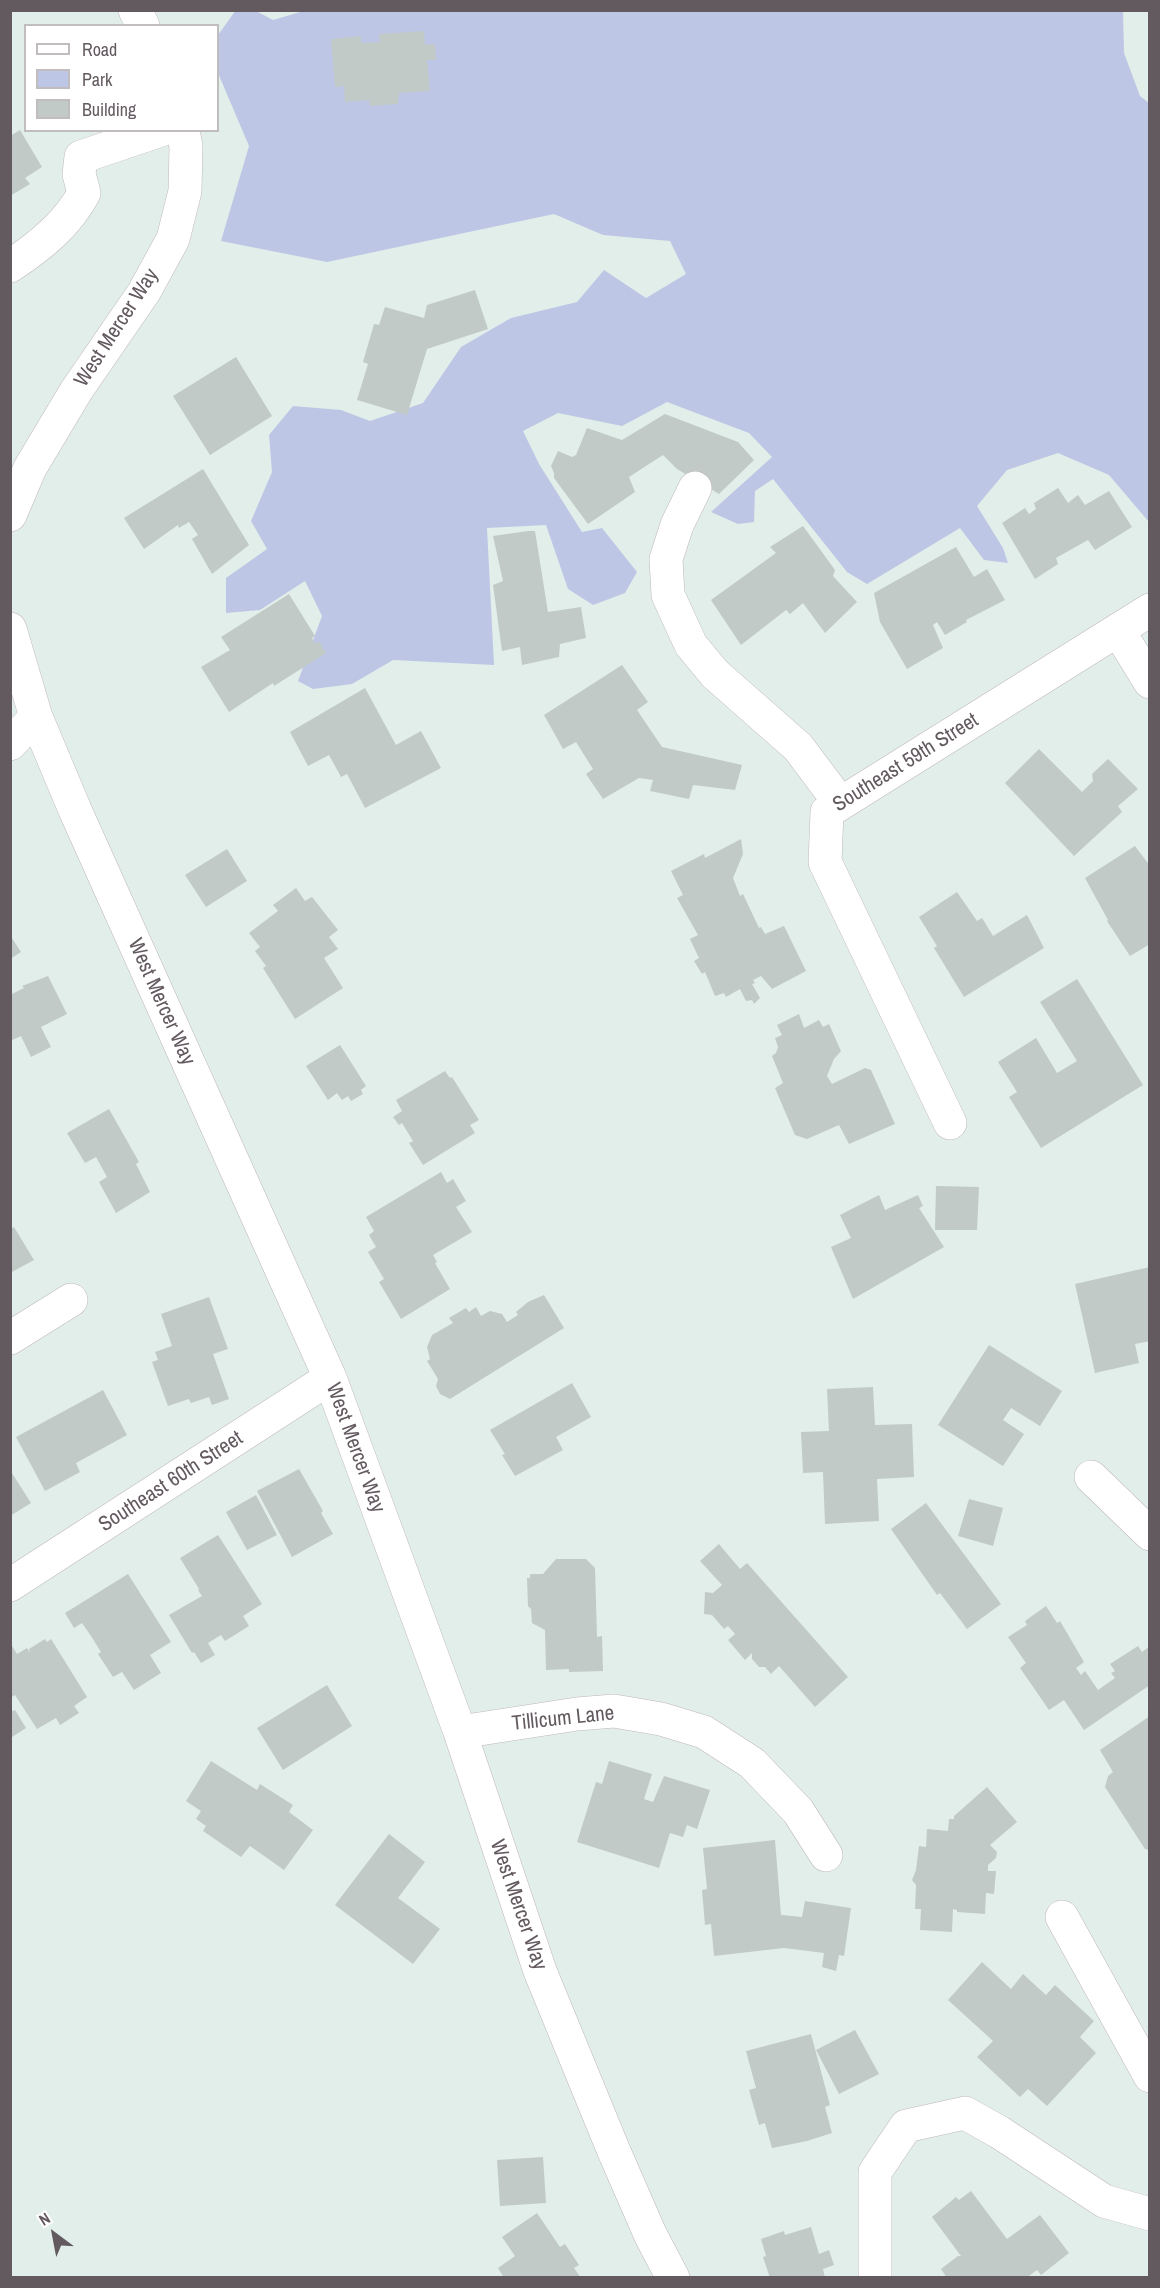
<!DOCTYPE html>
<style>
body{margin:0}
#map{position:relative;width:1160px;height:2288px;overflow:hidden;background:#e2eee9;font-family:"Archivo Narrow",sans-serif}
canvas{display:block}
.frame{position:absolute;inset:0;border:12px solid #635a60;pointer-events:none}
.legend{position:absolute;left:24px;top:24px;width:195px;height:108px;box-sizing:border-box;background:#fff;border:2px solid #c1bdbf;margin:0;padding:8px 10px;list-style:none;font-size:18px;color:#635a60}
.legend li{display:flex;align-items:center;gap:12px;height:30px}
.legend b{width:30px;border:2px solid #c1bdbf}
.north{position:absolute;left:24px;top:2204px;width:60px;height:60px;-webkit-text-stroke:4px #fff;paint-order:stroke;rotate:328deg;font-size:16px;font-weight:700;line-height:24px;text-align:center;color:#635a60}
.north::after{content:'';display:block;margin:auto;width:21px;height:27px;background:#635a60;clip-path:polygon(50% 0,100% 100%,50% 72%,0 100%)}
</style>
<div id="map">
<canvas width="1160" height="2288"></canvas>
<div class="frame"></div>
<ul class="legend">
<li><b style="height:8px;background:#fff"></b>Road</li>
<li><b style="height:16px;background:#bec6e6"></b>Park</li>
<li><b style="height:16px;background:#c1cac6"></b>Building</li>
</ul>
<div class="north">N</div>
</div>
<script>
const ctx = document.querySelector('canvas').getContext('2d');
ctx.lineJoin = 'round';
function fill(path, color) { ctx.fillStyle = color; ctx.fill(path, 'evenodd'); }
function trace(path, color, width, dash) { ctx.strokeStyle = color; ctx.lineWidth = width; ctx.lineCap = dash ? 'butt' : 'round'; ctx.setLineDash(dash || []); ctx.stroke(path); }
function label(font, color, halo, rows, align = 'center') {
  ctx.font = font + ' "Archivo Narrow",sans-serif'; ctx.lineWidth = 4.5; ctx.setLineDash([]); ctx.textBaseline = 'middle'; ctx.strokeStyle = halo; ctx.fillStyle = color; for (const [text, x, y, turn = 0] of rows) {
    ctx.save(); ctx.translate(x, y); ctx.rotate((+turn || 0) * Math.PI / 180); ctx.textAlign = isNaN(turn) ? turn : align; if (halo) ctx.strokeText(text, 0, 0); ctx.fillText(text, 0, 0); ctx.restore();
  }
}
fill(new Path2D(`
 M236,10L256,11L273,20L307,10L1123,11L1124,53L1140,96L1149,103V522L1109,475L1058,453L1007,470L977,506L1003,548L1008,563L984,560L960,528L867,584L847,572L773,479L755,491L754,522L738,524L711,512L772,457L749,433L667,402L622,426L558,413L523,431L539,464L582,532L602,528L637,572L625,593L593,605L568,589L546,525L487,528L494,665L393,660L352,684L313,689L298,681L322,616L305,581L260,610L226,613V578L267,549L251,521L272,472L269,435L293,406L341,410L370,421L423,403L461,347L511,318L577,302L604,270L646,298L686,274L670,241L603,235L554,214L327,262L221,241L249,146L218,73V35Z`), '#bec6e6');
fill(new Path2D(`
 M424,31L425,45L435,44L436,60H427L430,91L399,93L398,104L370,106L369,100L345,102L344,86L335,87L331,39L361,36V43L380,42L379,34Z
 M20,130L42,167L25,178L30,184L10,196V136Z
 M475,290L488,329L427,349L407,415L357,400L368,364L363,362L374,324L379,325L385,307L424,318L427,305Z
 M236,357L272,416L210,455L173,396Z
 M665,414L738,442L754,460L719,494L677,469L663,455L629,477L635,492L588,524L554,478V473L551,466L558,451L572,457L576,455L587,428L622,440Z
 M203,469L249,545L212,574L192,539L198,535L189,522L179,528L178,525L144,549L124,518Z
 M1058,488L1068,503L1078,495L1085,505L1109,491L1132,527L1095,550L1088,540L1056,558L1058,564L1035,579L1002,523L1025,508L1029,514L1036,509L1034,503Z
 M803,526L835,570L833,576L857,602L825,633L803,603L790,614L786,610L741,645L711,600L776,553L770,547Z
 M528,531H535L548,612L581,607L586,638L560,644L559,657L522,665L520,647L502,651L493,585L503,581L493,536Z
 M956,547L974,577L987,569L1005,600L966,620L967,622L945,635L937,622L933,625L943,648L907,669L880,622L874,593Z
 M289,594L315,636L312,638L315,644L319,641L326,653L274,686L273,683L229,712L201,667L230,650L221,637Z
 M622,665L648,702L637,710L662,747L742,765L735,790L693,785L689,799L650,791L653,780L639,778L603,799L586,774L593,769L576,742L563,749L544,715Z
 M365,688L396,745L421,731L441,768L365,808L347,774L341,777L329,755L308,766L290,732Z
 M1039,749L1082,792L1093,781L1092,774L1108,759L1138,789L1118,806L1122,812L1074,856L1005,783Z
 M741,839L743,854L733,878L740,896L743,894L759,928L761,927L765,934L784,926L806,971L772,989L761,976L753,980L755,983L752,984L760,998L754,1004L752,1000L746,1001L740,989L726,997L724,993L715,996L705,972L702,974L694,961L699,958L690,939L698,935L677,898L683,895L671,871L704,854L705,858Z
 M1135,846L1150,866V944L1130,956L1107,921L1108,920L1085,878Z
 M227,849L247,881L206,907L185,875Z
 M296,888L305,901L312,897L338,930L329,937L338,949L324,958L343,988L295,1019L263,968L266,966L255,951L260,947L249,933L278,911L273,905Z
 M957,892L977,921L982,918L993,936L1027,915L1044,948L964,997L934,948L937,946L919,917Z
 M10,935L21,952L10,959Z
 M48,976L67,1014L41,1027L51,1047L31,1057L21,1036L10,1041V995L24,988L22,986Z
 M1077,979L1143,1085L1041,1148L1009,1097L1017,1092L998,1062L1036,1038L1057,1073L1077,1061L1040,1002Z
 M799,1014L804,1028L819,1020L823,1027L829,1024L841,1051L834,1059L827,1076L832,1084L865,1068L871,1070L895,1124L849,1144L839,1125L807,1139L795,1135L775,1088L783,1083L772,1056L776,1053L778,1047L775,1038L782,1035L777,1025Z
 M340,1045L366,1086L361,1090L363,1094L351,1101L348,1096L342,1100L337,1093L328,1100L306,1066Z
 M445,1071L450,1078L452,1077L479,1120L470,1125L475,1133L423,1165L409,1143L413,1141L402,1123L399,1125L393,1117L402,1111L396,1100Z
 M109,1109L139,1162L136,1164L150,1192L116,1213L99,1182L107,1177L96,1157L85,1163L67,1133Z
 M441,1172L447,1183L453,1179L466,1201L456,1207L472,1232L433,1255L437,1262L435,1263L450,1289L401,1319L379,1282L384,1279L368,1252L376,1247L369,1235L374,1231L366,1217Z
 M936,1186L979,1187L977,1230H935Z
 M879,1195L885,1210L918,1195L923,1206L919,1208L944,1247L853,1299L831,1247L851,1238L840,1215Z
 M14,1227L34,1260L10,1273V1229Z
 M1150,1267V1341L1135,1344L1139,1363L1095,1373L1075,1284Z
 M544,1295L564,1328L450,1399L440,1394L436,1386L438,1379L427,1361L430,1359L427,1347L432,1335L453,1323L449,1318L466,1308L469,1312L476,1307L481,1316L490,1311L502,1314L507,1322L518,1315L516,1312L528,1302Z
 M209,1297L228,1349L213,1354L229,1399L212,1405L209,1397L191,1403L189,1399L168,1406L152,1362L158,1360L155,1352L172,1346L161,1314Z
 M989,1345L1062,1391L1040,1426L1011,1408L1003,1420L1024,1434L1003,1466L938,1425Z
 M572,1383L591,1417L556,1437L563,1450L515,1476L502,1455L505,1454L490,1430Z
 M873,1387L875,1425L912,1424L914,1477L877,1479L879,1521L825,1524L823,1472L803,1473L801,1432L829,1431L827,1389Z
 M103,1390L127,1435L76,1463L80,1472L45,1491L16,1437Z
 M299,1469L323,1511L321,1513L333,1534L292,1557L257,1491Z
 M10,1470L31,1503L10,1516Z
 M256,1495L277,1535L247,1550L226,1512Z
 M969,1499L1003,1508L993,1546L958,1536Z
 M926,1503L1001,1604L967,1629L940,1593L937,1595L891,1529Z
 M218,1535L262,1604L243,1616L249,1626L225,1641L221,1635L208,1643L215,1655L201,1663L194,1652L192,1653L169,1615L202,1596L198,1590L199,1589L180,1558Z
 M719,1544L740,1569L747,1563L848,1677L815,1707L779,1666L771,1674L765,1667H759L752,1659V1653L745,1660L728,1640L735,1634L728,1626L724,1629L712,1615L704,1614L705,1592L713,1593L722,1585L700,1561Z
 M556,1559H586L595,1568L597,1637L602,1636L603,1671L569,1672V1669L546,1670L545,1630L532,1623L531,1609L528,1606L527,1578H530V1574H543Z
 M128,1574L171,1642L150,1655L161,1673L134,1690L122,1672L113,1677L98,1654L101,1652L91,1636L82,1623L74,1628L65,1613Z
 M1046,1606L1057,1623L1060,1621L1084,1662L1076,1668L1081,1675L1085,1671L1098,1690L1115,1678L1111,1673L1115,1671L1110,1664L1138,1646L1142,1652L1150,1646V1685L1084,1730L1064,1700L1049,1710L1020,1668L1026,1663L1008,1637L1027,1625L1025,1621Z
 M45,1639L47,1642L51,1639L87,1697L74,1706L79,1713L60,1725L56,1718L37,1729L15,1695L10,1698V1647L12,1646L17,1654L27,1648L30,1653L29,1649Z
 M327,1685L352,1726L283,1770L257,1728Z
 M15,1710L26,1728L12,1737L10,1712Z
 M1150,1716V1850L1145,1849L1105,1787L1108,1776L1113,1772L1100,1750Z
 M211,1761L257,1790L260,1784L293,1805L289,1812L313,1830L284,1870L250,1846L241,1857L203,1831L206,1826L196,1819L201,1811L186,1801Z
 M609,1761L652,1774L644,1799L653,1802L664,1776L710,1790L697,1829L687,1825L683,1837L670,1833L659,1868L577,1842L596,1782L602,1784Z
 M987,1787L1017,1822L990,1845L997,1852L996,1858L988,1865V1871H996L994,1894L986,1893L985,1914L957,1912V1910L953,1909L952,1932L920,1930L921,1909H915L916,1885L912,1880L916,1870L919,1846L926,1847L927,1829L948,1831L949,1819H954V1816Z
 M389,1834L425,1862L398,1898L440,1929L413,1964L335,1905Z
 M775,1840L781,1915L802,1917L805,1901L851,1908L844,1956L839,1955L836,1971L822,1967L824,1953L784,1948L714,1956L711,1924L705,1925L702,1890L707,1889L703,1848Z
 M982,1962L1011,1989L1023,1974L1046,1995L1055,1985L1094,2021L1080,2037L1096,2053L1047,2106L1028,2089L1020,2097L977,2057L993,2041L948,2000Z
 M855,2030L879,2074L839,2094L816,2050Z
 M811,2034L830,2105L825,2107L832,2133L807,2141L772,2148L765,2123L759,2125L749,2090L756,2088L746,2051Z
 M543,2157L546,2203L500,2206L497,2160Z
 M971,2191L1007,2239L1040,2215L1069,2253L1041,2275L1037,2270L1026,2278H947L941,2269L958,2256H961L932,2217L956,2197L959,2200Z
 M537,2213L560,2247L565,2244L579,2265L574,2268L581,2278H504L498,2268L515,2256L502,2237Z
 M811,2227L819,2254L829,2250L834,2265L823,2269L825,2278H770L763,2257L766,2256L761,2239L784,2231L785,2235Z`), '#c1cac6');
const minor = new Path2D(`
 M135,10L143,26
 M10,266C39,247 68,224 84,193L79,174L81,157L161,130
 M695,488L677,525L666,559L668,595L691,645L715,674L798,747L840,803
 M10,515L30,468L76,391L144,292L173,239L185,191L186,147L183,130
 M10,629L36,717L75,810L330,1378L460,1732L540,1971L613,2149L650,2234L673,2278
 M1118,630L1150,682
 M10,744L36,717
 M950,1123L825,862L827,812L1150,610
 M10,1338L71,1300
 M1091,1477L1150,1534
 M10,1585L330,1378
 M460,1732L577,1714L614,1711L661,1719L704,1732L752,1763L798,1811L826,1855
 M1062,1917L1150,2076
 M875,2278V2172L906,2126L965,2113L999,2132L1104,2201L1150,2214`);
trace(minor, '#bfb7bb', 34);
trace(minor, '#fff', 33);
label('21px', '#635a60', '#fff', [
 ["West Mercer Way",117,328,-57],
 ["Southeast 59th Street",906,763,-32],
 ["West Mercer Way",161,1002,66],
 ["West Mercer Way",355,1448,70],
 ["Southeast 60th Street",171,1482,-33],
 ["Tillicum Lane",563,1719,-6],
 ["West Mercer Way",518,1905,71]
]);
</script>
